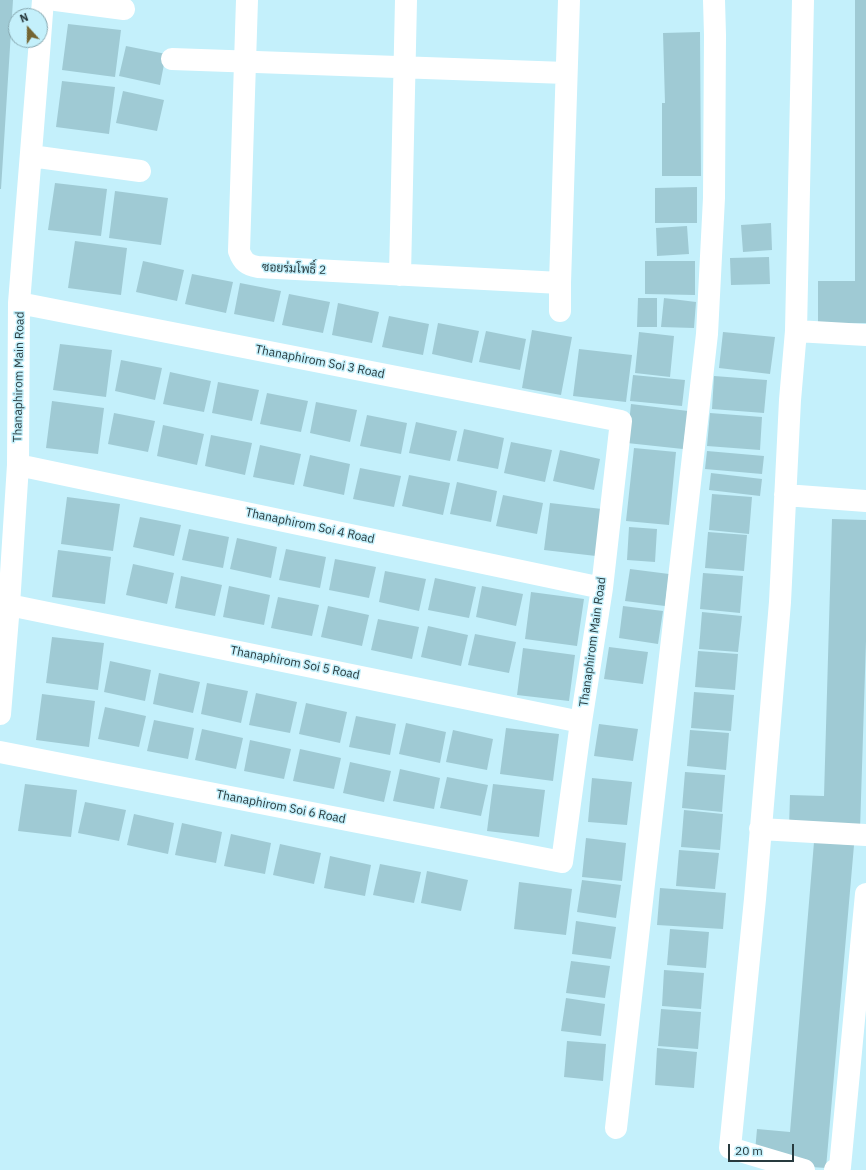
<!DOCTYPE html>
<meta charset="utf-8">
<style>
body{margin:0}
#map{position:relative;width:866px;height:1170px;overflow:hidden;background:#c4f0fb;font-family:"IBM Plex Sans",sans-serif}
canvas{display:block}
.north{position:absolute;left:8px;top:8px;width:40px;height:40px;box-sizing:border-box;background:#c4f0fb;border:1px solid #86a7af;border-radius:50%;rotate:339deg;font-size:11px;font-weight:700;line-height:16px;text-align:center;color:#283a3e}
.north::after{content:'';display:block;margin:auto;width:14px;height:18px;background:#746431;clip-path:polygon(50% 0,100% 100%,50% 72%,0 100%)}
.scale{position:absolute;left:728px;top:1144px;width:66px;height:18px;box-sizing:border-box;border:2px solid #283a3e;border-top:0;padding-left:5px;font-size:12px;line-height:14px;white-space:nowrap;color:#283a3e;-webkit-text-stroke:3px #c4f0fb;paint-order:stroke}
</style>
<div id="map">
<canvas width="866" height="1170"></canvas>
<div class="north">N</div>
<div class="scale">20 m</div>
</div>
<script>
const ctx = document.querySelector('canvas').getContext('2d');
ctx.lineJoin = 'round';
function fill(path, color) { ctx.fillStyle = color; ctx.fill(path, 'evenodd'); }
function trace(path, color, width, dash) { ctx.strokeStyle = color; ctx.lineWidth = width; ctx.lineCap = dash ? 'butt' : 'round'; ctx.setLineDash(dash || []); ctx.stroke(path); }
function label(font, color, halo, rows, align = 'center') {
  ctx.font = font + ' "IBM Plex Sans",Sarabun,sans-serif'; ctx.lineWidth = 3; ctx.setLineDash([]); ctx.textBaseline = 'middle'; ctx.strokeStyle = halo; ctx.fillStyle = color; for (const [text, x, y, turn = 0] of rows) {
    ctx.save(); ctx.translate(x, y); ctx.rotate((+turn || 0) * Math.PI / 180); ctx.textAlign = isNaN(turn) ? turn : align; if (halo) ctx.strokeText(text, 0, 0); ctx.fillText(text, 0, 0); ctx.restore();
  }
}
fill(new Path2D(`
 M0,0H13L1,189H0Z
 M855,0H866V323L818,324V281H855Z
 M68,24L121,30L115,77L62,70Z
 M700,32L701,176H662V103H665L663,33Z
 M126,46L166,54L160,85L119,76Z
 M62,81L115,87L109,134L56,127Z
 M123,91L164,100L157,131L116,123Z
 M55,183L107,189L101,236L48,230Z
 M697,187V223H655V188Z
 M115,191L168,198L161,245L109,238Z
 M771,223L772,250L743,252L741,225Z
 M687,226L689,254L657,256L656,228Z
 M75,241L127,248L121,295L68,288Z
 M769,257L770,284L731,285L730,258Z
 M143,261L184,270L177,301L136,292Z
 M645,261H695V295L645,294Z
 M192,274L233,282L226,313L185,304Z
 M240,283L281,291L274,322L234,314Z
 M289,294L330,302L323,333L282,325Z
 M638,298H657V327H637Z
 M664,298L696,302L694,328L661,327Z
 M338,303L379,312L372,343L332,335Z
 M389,316L429,324L423,355L382,347Z
 M438,323L479,331L472,363L432,354Z
 M532,330L572,337L561,395L522,388Z
 M486,331L526,339L520,370L479,362Z
 M639,332L674,336L670,377L635,373Z
 M723,332L775,337L770,374L719,368Z
 M60,344L112,350L106,397L53,390Z
 M579,349L632,355L626,402L573,396Z
 M121,360L162,368L155,400L115,391Z
 M170,372L211,381L204,412L163,404Z
 M633,375L685,380L682,406L630,401Z
 M714,376L767,380L764,413L712,409Z
 M218,382L259,390L252,421L212,413Z
 M267,393L308,401L301,432L260,424Z
 M52,401L104,408L98,454L46,448Z
 M316,402L357,410L350,442L310,433Z
 M631,404L688,411L683,449L627,443Z
 M114,413L155,421L148,452L108,444Z
 M710,413L762,417L760,450L707,446Z
 M367,415L407,423L401,454L360,446Z
 M416,422L457,431L450,461L409,453Z
 M163,425L204,434L197,465L157,456Z
 M464,429L504,438L498,469L457,461Z
 M211,435L252,443L245,475L205,466Z
 M511,442L552,450L545,482L504,473Z
 M260,445L301,454L294,485L253,477Z
 M634,448L676,452L669,525L626,521Z
 M560,450L600,459L594,490L553,481Z
 M707,451L764,456L762,474L705,469Z
 M310,455L350,464L344,495L303,486Z
 M360,468L401,476L394,507L353,499Z
 M711,473L762,479L760,496L709,490Z
 M409,475L450,483L443,515L402,506Z
 M457,482L497,491L491,522L450,514Z
 M712,494L752,497L749,534L709,530Z
 M503,495L543,503L537,534L496,526Z
 M67,497L120,504L113,551L61,544Z
 M550,503L602,509L596,556L544,550Z
 M140,517L181,525L174,556L133,547Z
 M832,519L866,520V641L860,830L789,828L790,795L824,796Z
 M629,527L657,529L655,562L627,560Z
 M189,529L229,537L223,568L182,560Z
 M708,532L747,535L744,571L705,568Z
 M237,538L277,547L271,578L230,569Z
 M286,549L326,557L320,588L279,580Z
 M58,550L111,557L105,604L52,597Z
 M335,559L376,567L369,598L329,590Z
 M133,564L174,573L167,604L126,595Z
 M630,569L669,574L665,606L625,601Z
 M385,571L426,579L419,611L379,602Z
 M703,573L743,576L740,613L700,609Z
 M181,576L222,585L215,616L175,608Z
 M435,578L476,587L469,618L428,610Z
 M229,586L270,595L264,625L223,617Z
 M482,586L523,594L516,626L476,617Z
 M531,592L584,599L577,646L525,639Z
 M278,597L319,605L312,636L271,628Z
 M328,606L369,615L362,646L321,637Z
 M623,606L663,611L658,644L619,638Z
 M702,612L742,616L738,652L699,649Z
 M378,619L419,627L412,659L371,650Z
 M428,626L468,635L461,666L421,657Z
 M475,634L516,642L509,673L468,665Z
 M52,637L104,643L98,690L46,683Z
 M609,647L648,652L643,684L604,679Z
 M523,648L575,655L569,701L517,695Z
 M698,651L738,654L735,690L695,687Z
 M110,661L151,670L145,701L104,692Z
 M159,673L200,682L193,713L153,704Z
 M207,683L248,691L241,723L201,714Z
 M694,692L734,695L731,731L691,728Z
 M256,693L297,702L290,733L249,725Z
 M42,694L95,701L89,747L36,740Z
 M306,703L347,712L340,743L299,734Z
 M105,707L146,716L139,747L98,739Z
 M356,716L396,724L390,755L349,747Z
 M154,720L194,728L188,759L147,751Z
 M406,723L446,732L440,763L399,754Z
 M599,724L638,729L633,761L594,756Z
 M506,728L559,734L553,781L500,774Z
 M202,729L243,738L236,769L195,760Z
 M453,730L493,739L487,770L446,762Z
 M690,730L729,733L726,770L687,766Z
 M250,740L291,749L284,779L244,771Z
 M300,749L341,758L334,789L293,781Z
 M350,762L391,771L384,802L343,793Z
 M400,769L440,778L434,809L393,801Z
 M685,772L725,775L722,812L682,808Z
 M447,777L488,785L481,816L440,808Z
 M592,778L632,782L627,825L588,822Z
 M25,784L77,790L71,837L18,831Z
 M493,784L545,790L539,837L487,831Z
 M85,802L126,810L119,841L78,833Z
 M684,810L723,814L720,850L681,847Z
 M134,814L174,823L168,854L127,845Z
 M182,823L222,832L216,863L175,855Z
 M231,834L271,843L265,874L224,866Z
 M586,838L626,843L622,881L582,877Z
 M814,842L854,845L826,1168L754,1163L757,1129L790,1132Z
 M280,844L321,853L314,884L273,875Z
 M679,850L719,853L715,889L676,886Z
 M330,856L371,865L365,896L324,888Z
 M380,864L421,872L414,903L373,895Z
 M427,871L468,880L461,911L421,903Z
 M582,880L621,885L616,918L577,912Z
 M519,882L572,889L566,935L514,929Z
 M660,888L726,893L723,929L657,925Z
 M576,921L616,927L611,959L572,954Z
 M670,929L709,932L706,968L667,965Z
 M571,961L610,966L605,998L566,993Z
 M664,970L704,973L701,1009L662,1006Z
 M566,998L605,1004L601,1036L561,1031Z
 M661,1009L701,1012L698,1049L658,1046Z
 M567,1041L606,1044L603,1081L564,1077Z
 M657,1048L697,1052L694,1088L655,1085Z`), '#9fcad4');
trace(new Path2D(`
 M56,0L124,9
 M247,0L239,251C243,262 247,265 258,267L560,283
 M803,0L796,331L790,400L780,602L755,899L730,1148L804,1170
 M40,39L43,0
 M172,59L566,73
 M31,156L140,171
 M400,275L406,0
 M560,311V283L569,0
 M796,331L866,335
 M18,465L602,588
 M785,495L866,501
 M9,605L581,722
 M0,714L9,605L18,465L19,303L40,40
 M0,752L562,862L581,722L602,588L621,421L19,303
 M760,829L866,835
 M616,1128L707,334L714,198L715,35L714,0
 M835,1170L840,1167L866,894`), '#fff', 22);
label('12px', '#283a3e', '#c4f0fb', [
 ["ซอยร่มโพธิ์ 2",294,269,3],
 ["Thanaphirom Soi 3 Road",320,362,11],
 ["Thanaphirom Main Road",19,377,-89],
 ["Thanaphirom Soi 4 Road",310,526,12],
 ["Thanaphirom Main Road",593,642,-82],
 ["Thanaphirom Soi 5 Road",295,663,11],
 ["Thanaphirom Soi 6 Road",281,807,11]
]);
</script>
